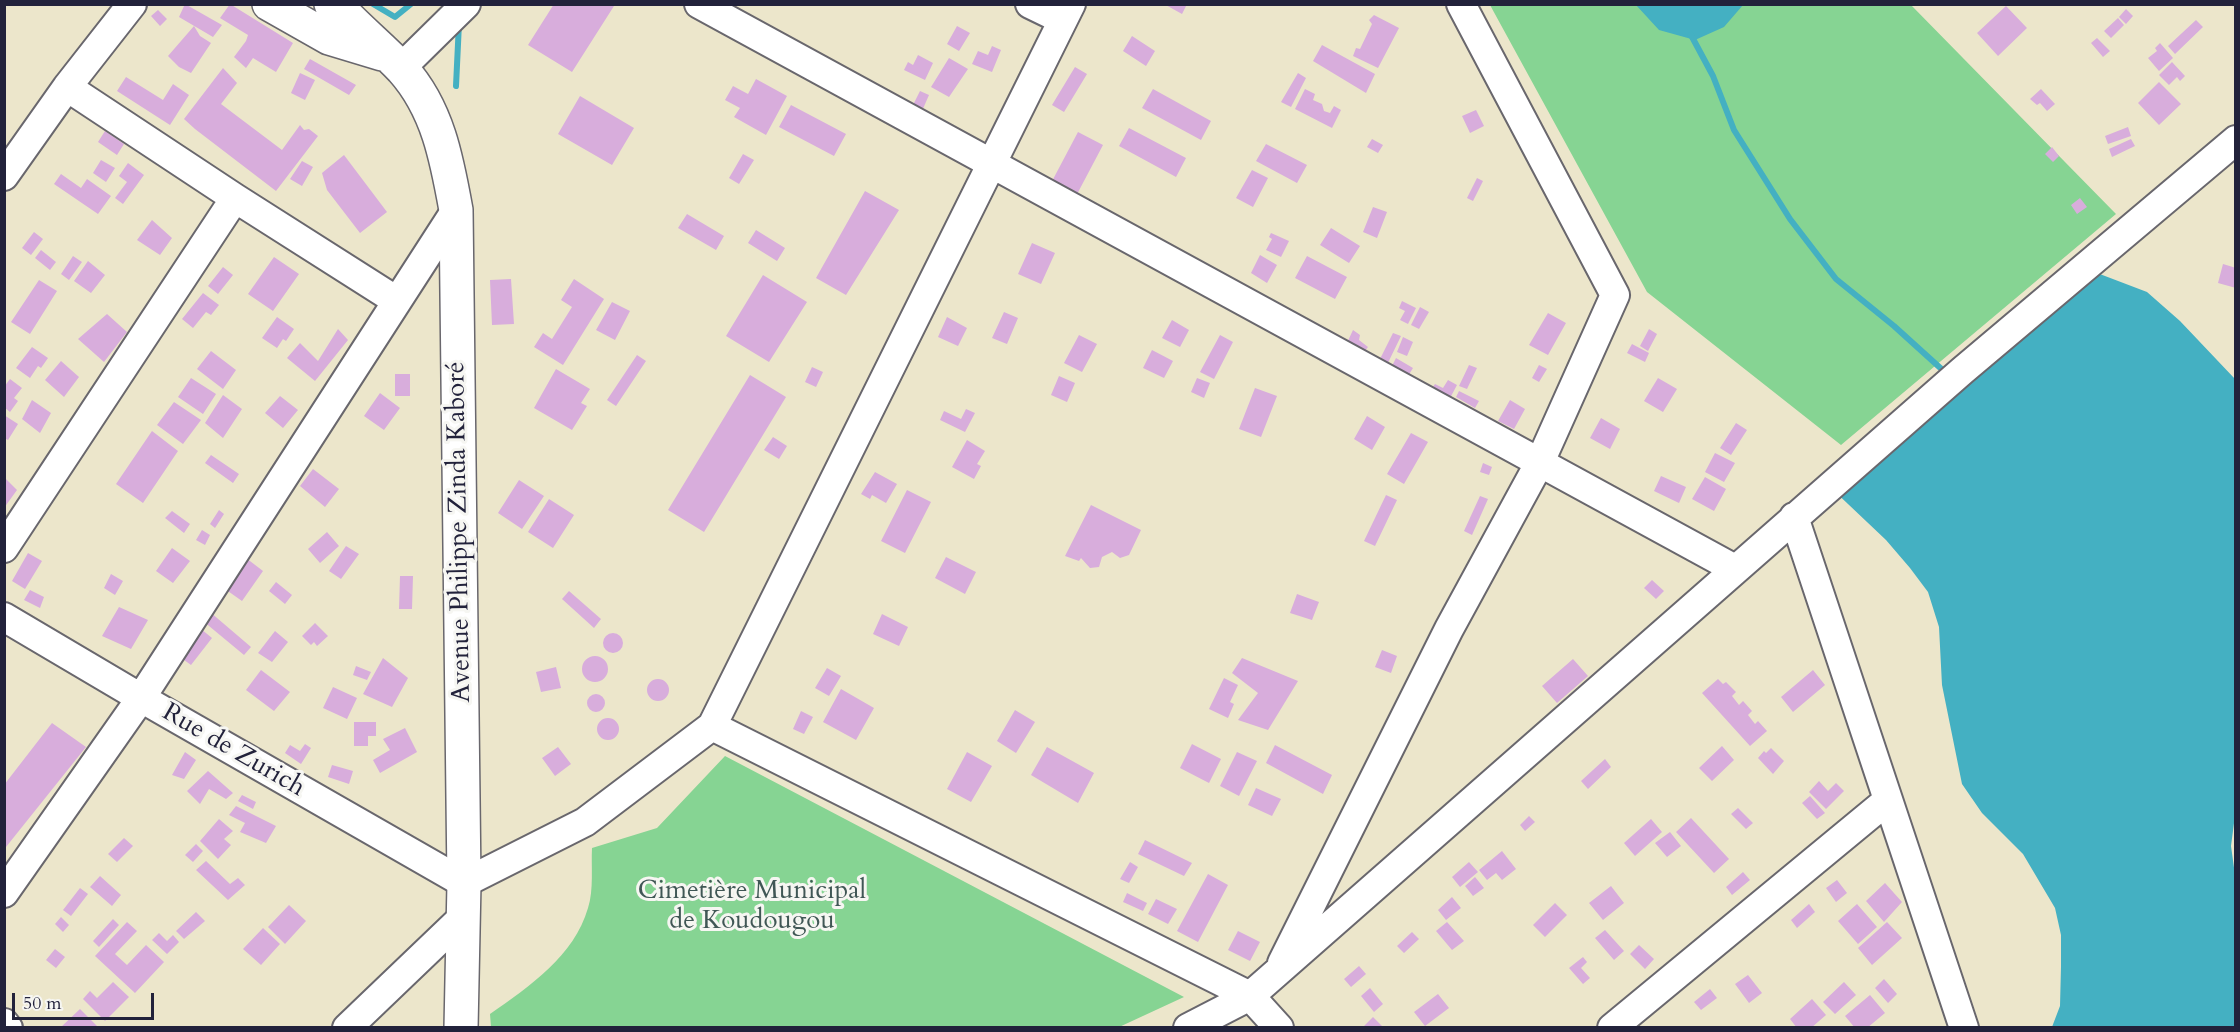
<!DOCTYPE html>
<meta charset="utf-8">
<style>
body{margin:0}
#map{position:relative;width:2240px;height:1032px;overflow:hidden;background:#ece6cb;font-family:Cardo,serif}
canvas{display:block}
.frame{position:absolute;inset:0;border:6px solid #22223b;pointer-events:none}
.scale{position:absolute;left:12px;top:993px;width:142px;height:27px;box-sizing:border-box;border:3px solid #22223b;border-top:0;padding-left:8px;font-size:18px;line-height:21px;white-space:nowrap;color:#22223b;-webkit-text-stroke:4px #f6f6f2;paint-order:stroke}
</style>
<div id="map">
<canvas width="2240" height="1032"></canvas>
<div class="frame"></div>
<div class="scale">50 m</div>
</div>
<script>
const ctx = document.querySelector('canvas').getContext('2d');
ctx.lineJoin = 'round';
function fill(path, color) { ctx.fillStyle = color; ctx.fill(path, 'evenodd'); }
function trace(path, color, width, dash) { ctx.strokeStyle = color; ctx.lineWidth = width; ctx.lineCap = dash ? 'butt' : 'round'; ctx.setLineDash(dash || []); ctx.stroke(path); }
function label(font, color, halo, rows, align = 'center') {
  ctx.font = font + ' Cardo,serif'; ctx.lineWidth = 6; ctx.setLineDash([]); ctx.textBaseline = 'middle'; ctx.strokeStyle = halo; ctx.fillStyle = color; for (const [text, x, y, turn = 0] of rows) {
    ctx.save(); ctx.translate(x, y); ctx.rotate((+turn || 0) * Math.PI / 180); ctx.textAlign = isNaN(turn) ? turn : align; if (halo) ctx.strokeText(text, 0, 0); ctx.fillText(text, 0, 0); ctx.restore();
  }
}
fill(new Path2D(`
 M1490,5H1911L2116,214L1841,445L1647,292Z
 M725,756L1184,997L1117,1028L491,1027L490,1014C530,986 574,956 588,908C594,890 591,866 592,848L657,828Z`), '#86d493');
fill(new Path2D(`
 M1636,5H1635H1743L1724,27L1695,40L1659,30Z
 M2084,268L2147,292L2180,321L2235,379L2236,808L2231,846L2236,882L2235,1027H2052L2060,1006L2061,967V935L2055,908L2023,854L1982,813L1962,784L1942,685L1939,627L1928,592L1910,568L1886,540L1829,486Z`), '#44b0c2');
trace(new Path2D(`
 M373,4L395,17L411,4
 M1691,35L1713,76L1734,130L1790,219L1836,279L1894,326L1947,374
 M456,86L459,23`), '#44b0c2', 6);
fill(new Path2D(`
 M185,4L222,25L213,37L179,17Z
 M230,4L293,43L276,72L253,58L246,68L234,57L246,41L248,35L220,18Z
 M554,4L614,6L572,72L528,45Z
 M1164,4H1187L1182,14Z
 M2006,6L2027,28L1998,56L1977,33Z
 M2126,9L2133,16L2126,24L2119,17Z
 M158,10L167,19L160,26L151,16Z
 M1374,15L1399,28L1378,68L1353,56L1356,48L1360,49L1372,24L1369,20Z
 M2118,18L2124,25L2111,38L2104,31Z
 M2196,20L2203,27L2175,54L2168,46Z
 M194,26L200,36L211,43L191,73L179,67L168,56Z
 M957,26L970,33L959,51L947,44Z
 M1132,36L1155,51L1146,66L1123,51Z
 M2097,38L2110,51L2103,57L2091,43Z
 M2160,43L2173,58L2159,71L2148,58L2157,51L2155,48Z
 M1322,45L1375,74L1366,93L1313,61Z
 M992,46L1001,50L992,72L972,64L978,51L988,55Z
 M918,55L933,63L925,80L904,70L908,62L913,65Z
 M949,58L968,69L949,97L931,87Z
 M310,59L356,85L349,95L304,69Z
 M2172,62L2185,76L2180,81L2177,77L2169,85L2159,75Z
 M1075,67L1087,74L1064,112L1052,105Z
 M223,68L237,83L221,104L282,150L300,125L304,130L309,129L318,136L276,191L195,129L184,119Z
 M300,73L315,80L305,100L291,93Z
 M1298,73L1306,78L1291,107L1281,102Z
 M126,77L163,100L173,84L189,95L170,125L117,91Z
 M756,79L787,96L766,135L734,117L740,108L725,100L733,86L748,94Z
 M2159,82L2181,104L2159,125L2138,103Z
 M1153,89L1211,121L1201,140L1142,108Z
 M1305,89L1315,94L1313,100L1322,104L1324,111L1330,113L1334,106L1341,110L1332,128L1295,109Z
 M2041,89L2055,104L2047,111L2040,103L2037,105L2030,99Z
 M920,91L929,95L922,111L912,107Z
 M580,96L634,128L612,165L558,134Z
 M791,105L846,134L834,156L779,127Z
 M1476,110L1484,126L1470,133L1462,116Z
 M2128,127L2131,136L2108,144L2105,136Z
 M1129,128L1186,158L1176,177L1119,146Z
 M105,131L124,144L117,155L98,142Z
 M1078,132L1103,145L1075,198L1050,185Z
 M1372,139L1383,145L1378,153L1367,147Z
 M2131,139L2135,146L2112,157L2109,149Z
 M1266,144L1307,165L1297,183L1256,161Z
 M2052,147L2059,156L2053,162L2045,154Z
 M743,154L754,160L739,184L729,178Z
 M344,155L387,212L360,233L327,190L322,173Z
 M101,160L115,168L106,182L93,173Z
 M302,161L313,167L302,186L290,179Z
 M128,163L144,175L123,204L115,198L127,182L119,176Z
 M1252,170L1268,178L1253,207L1236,198Z
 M61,174L81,188L87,179L111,196L98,214L54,184Z
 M1477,178L1483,181L1473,201L1467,198Z
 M865,191L899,210L846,295L816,278Z
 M2080,198L2087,207L2077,214L2071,205Z
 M1373,207L1387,212L1377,238L1363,232Z
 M687,214L724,236L716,250L678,228Z
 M152,220L172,238L160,255L137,240Z
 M1331,228L1360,246L1349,263L1320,245Z
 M756,230L785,248L777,261L748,243Z
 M34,232L43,239L31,255L22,248Z
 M1271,233L1289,241L1281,257L1266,250L1272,239L1269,237Z
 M1032,243L1055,253L1041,284L1018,274Z
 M41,250L56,262L50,270L35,258Z
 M1260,255L1277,265L1267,283L1251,273Z
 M73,256L82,262L69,280L61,274Z
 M1307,256L1347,277L1335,299L1295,278Z
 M274,257L299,274L273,311L248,294Z
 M88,261L105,275L91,293L74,281Z
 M2223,264L2236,268V288L2218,283Z
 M223,267L233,275L218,294L208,286Z
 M763,275L807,302L769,362L726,336Z
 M511,279L514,324L492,325L490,280Z
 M574,279L604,299L563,365L534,347L543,333L552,339L572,307L561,300Z
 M39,280L57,291L30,334L11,322Z
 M203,293L219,305L211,315L206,312L193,328L182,319Z
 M1402,301L1416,308L1408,324L1400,320L1405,311L1399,308Z
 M612,302L630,311L615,340L596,330Z
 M1420,307L1429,312L1419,329L1411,325Z
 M1004,312L1018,318L1007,344L992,338Z
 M1548,313L1566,323L1548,355L1529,345Z
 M107,314L127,332L104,362L78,339Z
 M277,317L294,329L286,341L283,339L277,348L262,338Z
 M947,317L967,328L958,346L938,337Z
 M1172,320L1189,330L1180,347L1162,338Z
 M338,329L348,340L315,381L287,358L300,343L318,361Z
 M1649,329L1657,334L1648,351L1640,346Z
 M1353,330L1360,335L1359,340L1368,347L1361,356L1346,345Z
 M1393,333L1401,336L1385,369L1377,365Z
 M1079,335L1097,344L1082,372L1064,363Z
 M1220,335L1233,342L1214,379L1200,372Z
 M1403,337L1413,342L1407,356L1397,352Z
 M1632,344L1649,353L1645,362L1627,353Z
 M32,347L48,358L41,368L38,366L30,378L16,368Z
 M1152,350L1173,361L1164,378L1143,368Z
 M211,351L236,370L223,389L197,369Z
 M637,355L646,361L616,406L607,400Z
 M1396,358L1413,368L1408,376L1392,366Z
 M61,361L79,377L64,397L45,380Z
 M1469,365L1477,368L1467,389L1459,386Z
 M1539,365L1547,369L1539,382L1532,378Z
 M812,367L823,372L816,387L805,382Z
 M556,369L590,389L581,403L587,406L572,430L534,408Z
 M395,374H410V396H395Z
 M750,375L786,397L704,532L668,510Z
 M1059,376L1075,383L1067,402L1051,395Z
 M191,378L216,394L203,414L178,397Z
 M1197,378L1210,383L1204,398L1191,392Z
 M1658,378L1677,389L1663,412L1644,401Z
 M10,379L22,388L14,398L18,401L10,412L4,407V387Z
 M1448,380L1457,385L1449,400L1431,390L1435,384L1443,388Z
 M1255,388L1277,396L1261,437L1239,429Z
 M1459,391L1479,401L1475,408L1456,397Z
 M380,393L400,408L384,430L364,416Z
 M223,395L242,409L223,438L205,423Z
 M280,396L298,410L283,428L265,413Z
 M32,400L51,413L40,433L22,419Z
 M1510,400L1525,409L1514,429L1498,421Z
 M174,402L201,420L183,444L157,425Z
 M966,409L975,413L965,432L940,420L944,411L961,419Z
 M4,415L18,424L8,440L4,438Z
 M1367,416L1385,427L1372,450L1354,439Z
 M1601,418L1620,429L1610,449L1590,438Z
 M1736,423L1747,430L1731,455L1720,448Z
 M152,431L178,451L143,503L116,484Z
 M1411,433L1428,442L1404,484L1387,474Z
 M773,437L787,446L779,459L764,450Z
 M967,440L985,451L977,464L981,466L974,479L952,467Z
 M1715,453L1735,463L1724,482L1705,472Z
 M211,455L239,474L233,483L205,463Z
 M1483,463L1492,467L1489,475L1480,472Z
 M313,469L339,489L325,507L300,486Z
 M875,472L897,484L886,503L872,495L870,499L861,494Z
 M1661,476L1686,487L1679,503L1654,491Z
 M4,477L17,490L4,508Z
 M1705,477L1726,489L1714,511L1692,499Z
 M519,480L544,496L522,529L498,513Z
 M907,490L931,502L905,553L881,541Z
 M1386,495L1397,500L1375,546L1364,541Z
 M1480,496L1488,499L1472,535L1464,531Z
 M549,499L574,515L553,548L528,532Z
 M1091,505L1141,530L1129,555L1120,558L1112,552L1102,557L1099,567L1090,568L1081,558L1079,561L1065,556Z
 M219,510L224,514L215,528L210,524Z
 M172,511L190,524L184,533L165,518Z
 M202,530L210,535L205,545L196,540Z
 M327,532L339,546L320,563L308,549Z
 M346,546L359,554L341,579L329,571Z
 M172,548L190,561L173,583L156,571Z
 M28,553L42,561L25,589L12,581Z
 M946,557L976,572L965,594L935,578Z
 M246,558L263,571L242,601L225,589Z
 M111,574L123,581L115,595L104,588Z
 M400,576H413L412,609H399Z
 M1652,580L1664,591L1656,599L1644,588Z
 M276,582L292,595L285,604L269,591Z
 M30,590L44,597L40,608L24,600Z
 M569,591L601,619L594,628L562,599Z
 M1297,594L1319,602L1312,620L1290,613Z
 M119,607L148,620L131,649L102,636Z
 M210,612L251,647L244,655L203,621Z
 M882,614L908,627L899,646L873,634Z
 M315,623L328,636L317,646L314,642L311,645L302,636Z
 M201,629L212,638L191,665L180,657Z
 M275,631L288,642L272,662L258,653Z
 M603 643a10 10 0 1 1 20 0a10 10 0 1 1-20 0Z
 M1382,650L1397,656L1391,673L1375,667Z
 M582 669a13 13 0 1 1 26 0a13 13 0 1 1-26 0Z
 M383,658L408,678L392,707L363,694Z
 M1242,658L1298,681L1268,730L1238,720L1258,693L1232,673Z
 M1573,659L1588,676L1557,703L1542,686Z
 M356,666L371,672L367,680L353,675Z
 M556,667L561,688L541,692L536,672Z
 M827,668L841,676L829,696L815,688Z
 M261,670L290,692L274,711L246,690Z
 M1813,670L1825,685L1793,712L1781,697Z
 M1224,678L1238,685L1230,702L1234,704L1228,718L1209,709Z
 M647 690a11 11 0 1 1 22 0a11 11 0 1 1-22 0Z
 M1718,679L1723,684L1726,682L1736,692L1732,696L1739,705L1743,701L1752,711L1748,715L1755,724L1758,721L1767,731L1750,746L1702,693Z
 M333,687L357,698L347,719L323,708Z
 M841,689L874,708L856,740L823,722Z
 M587 703a9 9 0 1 1 18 0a9 9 0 1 1-18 0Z
 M1015,710L1035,722L1016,753L997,741Z
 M801,711L813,717L804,734L793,729Z
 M597 729a11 11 0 1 1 22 0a11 11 0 1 1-22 0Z
 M354,722H376V736H368V746H354Z
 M52,723L86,747L6,847L4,846V785Z
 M405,728L417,752L380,773L373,760L390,750L383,739Z
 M305,744L311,748L301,764L285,753L290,745L300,751Z
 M1192,744L1221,759L1209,783L1180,768Z
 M1275,745L1332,775L1323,794L1266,763Z
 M1722,746L1734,760L1712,781L1699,768Z
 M558,747L571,764L555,776L542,758Z
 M1047,747L1094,773L1078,803L1031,775Z
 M1771,748L1784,761L1773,774L1758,758L1764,751L1766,753Z
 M185,752L196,760L184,779L172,775Z
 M967,752L992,766L971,802L947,789Z
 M1237,752L1257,761L1239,796L1220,786Z
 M1605,759L1611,767L1588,789L1581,781Z
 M332,765L353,771L349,784L328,777Z
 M208,771L233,793L226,799L209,789L200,804L187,791Z
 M1819,781L1828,791L1836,783L1844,791L1826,809L1809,792Z
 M1256,788L1281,799L1272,816L1248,805Z
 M242,795L256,802L253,809L238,801Z
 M1810,796L1825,813L1817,819L1802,803Z
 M236,806L276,826L266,843L240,832L245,823L229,815Z
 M1738,808L1753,823L1746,829L1731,814Z
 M1529,816L1535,822L1525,831L1520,825Z
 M1691,818L1729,859L1714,873L1676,832Z
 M219,819L233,831L224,839L231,845L218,859L200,841Z
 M1651,819L1662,832L1635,856L1624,843Z
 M1670,832L1681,846L1667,857L1655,843Z
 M124,838L133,846L117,862L108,854Z
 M1145,840L1192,863L1184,876L1138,854Z
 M196,844L203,851L193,862L185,855Z
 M1502,851L1516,869L1502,880L1496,873L1487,880L1479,870Z
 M206,861L230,884L238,878L245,885L228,900L196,870Z
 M1130,862L1138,867L1129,883L1120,879Z
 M1469,862L1478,872L1460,887L1452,877Z
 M1743,872L1750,880L1732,895L1726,887Z
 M1208,874L1228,885L1198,942L1177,931Z
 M100,876L121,895L112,906L90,887Z
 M1475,877L1484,888L1473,896L1465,886Z
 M1837,880L1847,893L1836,902L1826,888Z
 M1885,883L1902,902L1884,922L1866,901Z
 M1611,886L1624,903L1603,920L1589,903Z
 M80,888L88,894L71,916L63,910Z
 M1127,893L1147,903L1143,911L1123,902Z
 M1452,897L1461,908L1446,920L1438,910Z
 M1156,899L1177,909L1168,924L1148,914Z
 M1555,903L1567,915L1545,937L1533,925Z
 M1809,904L1815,912L1797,928L1791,920Z
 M1857,904L1877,927L1858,944L1838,921Z
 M289,905L306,921L285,944L268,927Z
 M196,912L205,921L184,939L176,931Z
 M61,917L69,925L63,932L55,924Z
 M113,919L119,925L99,947L93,941Z
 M127,922L137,931L115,954L127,965L146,945L164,962L135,993L95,956Z
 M1447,922L1464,941L1452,950L1436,931Z
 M1887,922L1902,938L1872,965L1858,948Z
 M263,928L280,944L261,965L243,949Z
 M1605,930L1624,951L1614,960L1595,938Z
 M1238,931L1260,942L1250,961L1228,950Z
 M1412,932L1419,939L1404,953L1397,946Z
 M159,933L167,941L173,935L179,942L167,954L152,940Z
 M1639,945L1654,959L1645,969L1630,954Z
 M55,949L65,957L56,968L46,960Z
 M1583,957L1587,962L1581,968L1590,978L1583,984L1569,968Z
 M1359,966L1366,974L1351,987L1344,979Z
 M1748,975L1762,993L1749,1003L1735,984Z
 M1884,979L1897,994L1888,1003L1875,988Z
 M113,982L129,997L105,1021L83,999L90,991L97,998Z
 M1844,982L1856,995L1835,1014L1823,1002Z
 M1370,988L1383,1004L1374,1012L1361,996Z
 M1710,989L1717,998L1701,1010L1694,1002Z
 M1438,994L1449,1008L1425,1026L1414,1012Z
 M1870,995L1885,1013L1867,1028H1855L1845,1016Z
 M1812,999L1826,1015L1811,1028H1797L1790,1019Z
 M80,1009L99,1028H60Z
 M1373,1017L1384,1028H1362Z`), '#d8addc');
const minor = new Path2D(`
 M699,4L1735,569
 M1030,4L1063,20
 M401,68L466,4
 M67,87L235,198L397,301
 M4,176L67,87L132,4
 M1794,517L1964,1028
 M4,548L235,198
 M4,617L141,698L464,883L585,822L712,726L1071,4
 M712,726L1250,996L1279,1028
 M4,893L141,698L456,210
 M1282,963L1449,629L1540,462L1615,295L1461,4
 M4,1023L8,1028
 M347,1028L463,917
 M1188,1028L1250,996L1962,371L2236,140
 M1612,1028L1888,800`);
const major = new Path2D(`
 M269,4L329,38L382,54
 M331,4L342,11C361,31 383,49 402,69C438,109 447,160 456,210L464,883L461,1028`);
trace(minor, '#69676d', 32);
trace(major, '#69676d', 36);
trace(minor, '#fff', 28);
trace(major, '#fff', 33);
label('26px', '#22223b', '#f6f6f2', [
 ["Avenue Philippe Zinda Kaboré",460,532,-91],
 ["Rue de Zurich",233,751,30]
]);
label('26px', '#405755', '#f6f6f2', [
 ["Cimetière Municipal",752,892],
 ["de Koudougou",752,922]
]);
</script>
